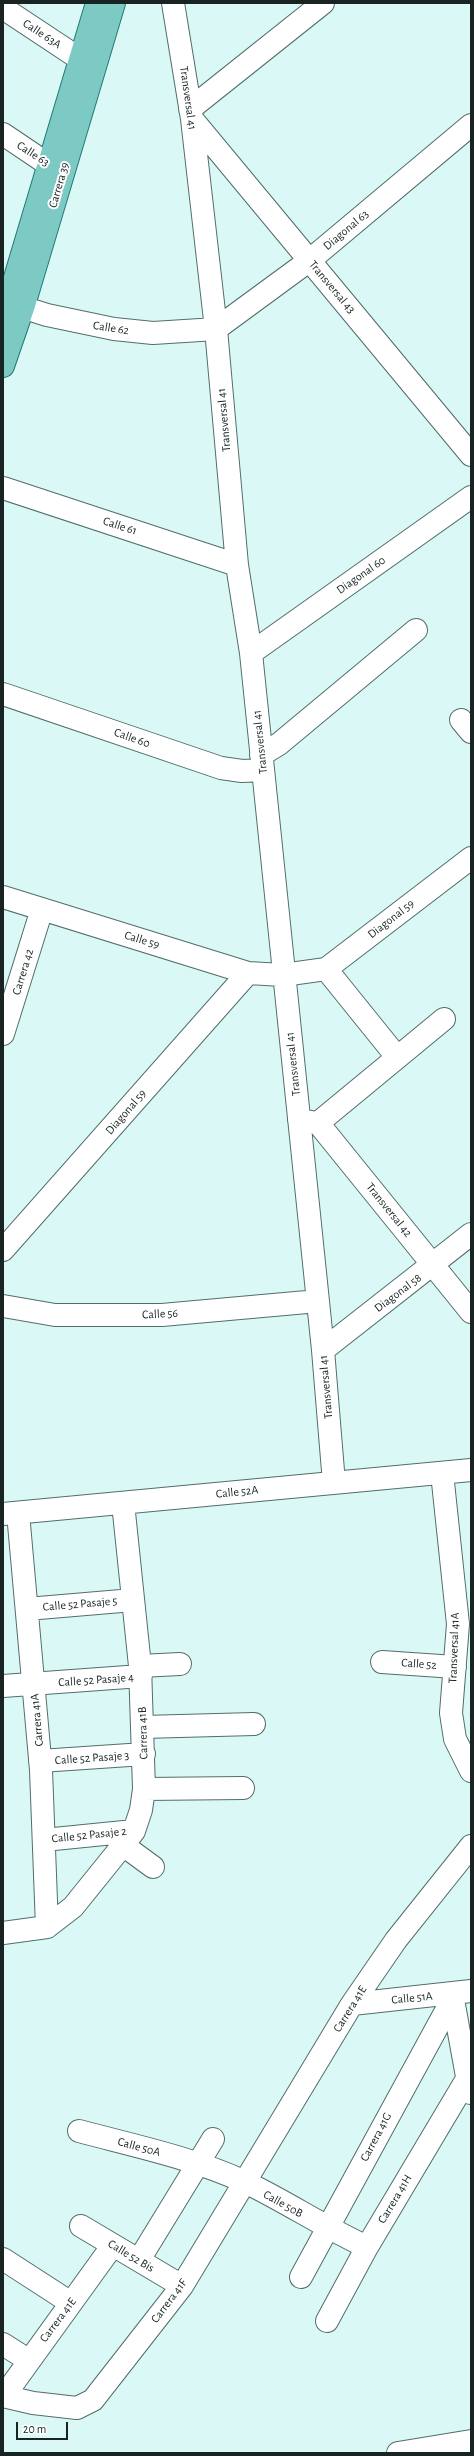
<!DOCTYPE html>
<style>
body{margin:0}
#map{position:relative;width:474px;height:2456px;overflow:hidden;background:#daf9f6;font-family:"Alegreya Sans",sans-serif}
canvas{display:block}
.frame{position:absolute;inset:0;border:4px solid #182322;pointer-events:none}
.scale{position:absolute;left:16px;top:2422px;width:52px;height:18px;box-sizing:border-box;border:2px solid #182322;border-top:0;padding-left:5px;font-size:12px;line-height:14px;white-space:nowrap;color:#182322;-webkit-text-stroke:3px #fff;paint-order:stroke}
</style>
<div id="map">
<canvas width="474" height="2456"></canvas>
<div class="frame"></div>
<div class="scale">20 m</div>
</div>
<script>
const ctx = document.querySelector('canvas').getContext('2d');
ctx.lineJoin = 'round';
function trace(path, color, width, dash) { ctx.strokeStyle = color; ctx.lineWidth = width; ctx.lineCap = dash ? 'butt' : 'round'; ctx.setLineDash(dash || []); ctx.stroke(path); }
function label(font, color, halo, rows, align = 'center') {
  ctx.font = font + ' "Alegreya Sans",sans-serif'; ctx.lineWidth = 4; ctx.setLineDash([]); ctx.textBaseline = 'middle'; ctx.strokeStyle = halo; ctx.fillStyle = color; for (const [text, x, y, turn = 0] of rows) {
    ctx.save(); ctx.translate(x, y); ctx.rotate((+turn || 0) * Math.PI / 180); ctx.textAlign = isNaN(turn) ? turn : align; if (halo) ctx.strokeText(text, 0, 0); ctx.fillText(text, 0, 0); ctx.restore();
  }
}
const minor = new Path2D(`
 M173,3L192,119L216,329L237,565L251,653L323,1350L334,1483
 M3,8L80,59
 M190,109L323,3
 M192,119L471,455
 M3,134L49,165L63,172
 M9,303L47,315L114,329L153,333L216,329L310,260L471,125
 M3,488L237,565
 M251,653L471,497
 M3,694L221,768L242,771L263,770
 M461,720L471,732
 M261,755L279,744L416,630
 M3,897L248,973L283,975L326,969L471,858
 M326,969L397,1057
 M3,1034L42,909
 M299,1120L318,1123L471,1312
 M318,1123L444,1019
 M3,1250L248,973
 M3,1306L55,1315H162L318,1301
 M323,1350L471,1234
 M442,1473L458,1624L451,1713L455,1739L471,1771
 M18,1513L41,1770L47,1927
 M3,1514L471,1470
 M27,1609L133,1600
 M382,1662L455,1667
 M140,1666L180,1664
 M3,1686L141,1676
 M143,1727L254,1724
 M40,1761L144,1754
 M144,1789L243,1788
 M44,1840L134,1831
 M123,1845L153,1867
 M47,1927L73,1907L123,1845L134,1831L141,1810L144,1789L140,1666L123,1503
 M3,1933L47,1927
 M452,1994L470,2093
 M352,2004L471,1991
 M79,2131C135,2146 193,2158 245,2182C287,2202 325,2228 367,2247
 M81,2226L182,2286
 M3,2259L71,2303
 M139,2260L213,2139
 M301,2277L453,1998
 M327,2321L367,2247L467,2079
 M3,2344L28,2360
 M3,2396L33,2403L77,2408L93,2400L182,2286L352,2004L396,1940L471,1846
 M4,2396L113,2245
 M398,2453L471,2441`);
const major = new Path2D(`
 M3,318L97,3
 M3,366L23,308L114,3`);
trace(minor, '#526d6b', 24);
trace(major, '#227973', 24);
trace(minor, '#fff', 22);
trace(major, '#7dcac5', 22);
label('12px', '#182322', '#fff', [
 ["Calle 63A",42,34,33],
 ["Transversal 41",188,98,82],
 ["Calle 63",33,154,33],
 ["Carrera 39",59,185,-74],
 ["Diagonal 63",346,230,-40],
 ["Transversal 43",332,287,50],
 ["Calle 62",111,328,9],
 ["Transversal 41",224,420,-95],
 ["Calle 61",120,526,18],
 ["Diagonal 60",361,575,-35],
 ["Calle 60",132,738,19],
 ["Transversal 41",260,742,-96],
 ["Diagonal 59",391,919,-38],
 ["Calle 59",142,940,17],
 ["Carrera 42",23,972,-73],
 ["Transversal 41",293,1064,-96],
 ["Diagonal 59",126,1112,-49],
 ["Transversal 42",389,1210,51],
 ["Diagonal 58",398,1293,-37],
 ["Calle 56",160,1314,-3],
 ["Transversal 41",326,1387,-95],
 ["Calle 52A",237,1492,-6],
 ["Calle 52 Pasaje 5",80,1604,-5],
 ["Transversal 41A",454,1648,-88],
 ["Calle 52",419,1664,4],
 ["Calle 52 Pasaje 4",96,1680,-4],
 ["Carrera 41A",37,1720,-95],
 ["Carrera 41B",143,1733,-92],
 ["Calle 52 Pasaje 3",92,1758,-4],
 ["Calle 52 Pasaje 2",89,1835,-6],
 ["Calle 51A",412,1998,-6],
 ["Carrera 41E",350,2009,-58],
 ["Carrera 41G",376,2137,-62],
 ["Calle 50A",139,2147,15],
 ["Carrera 41H",395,2199,-59],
 ["Calle 50B",283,2204,29],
 ["Calle 52 Bis",131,2256,31],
 ["Carrera 41F",169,2301,-53],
 ["Carrera 41E",58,2320,-53]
]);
</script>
